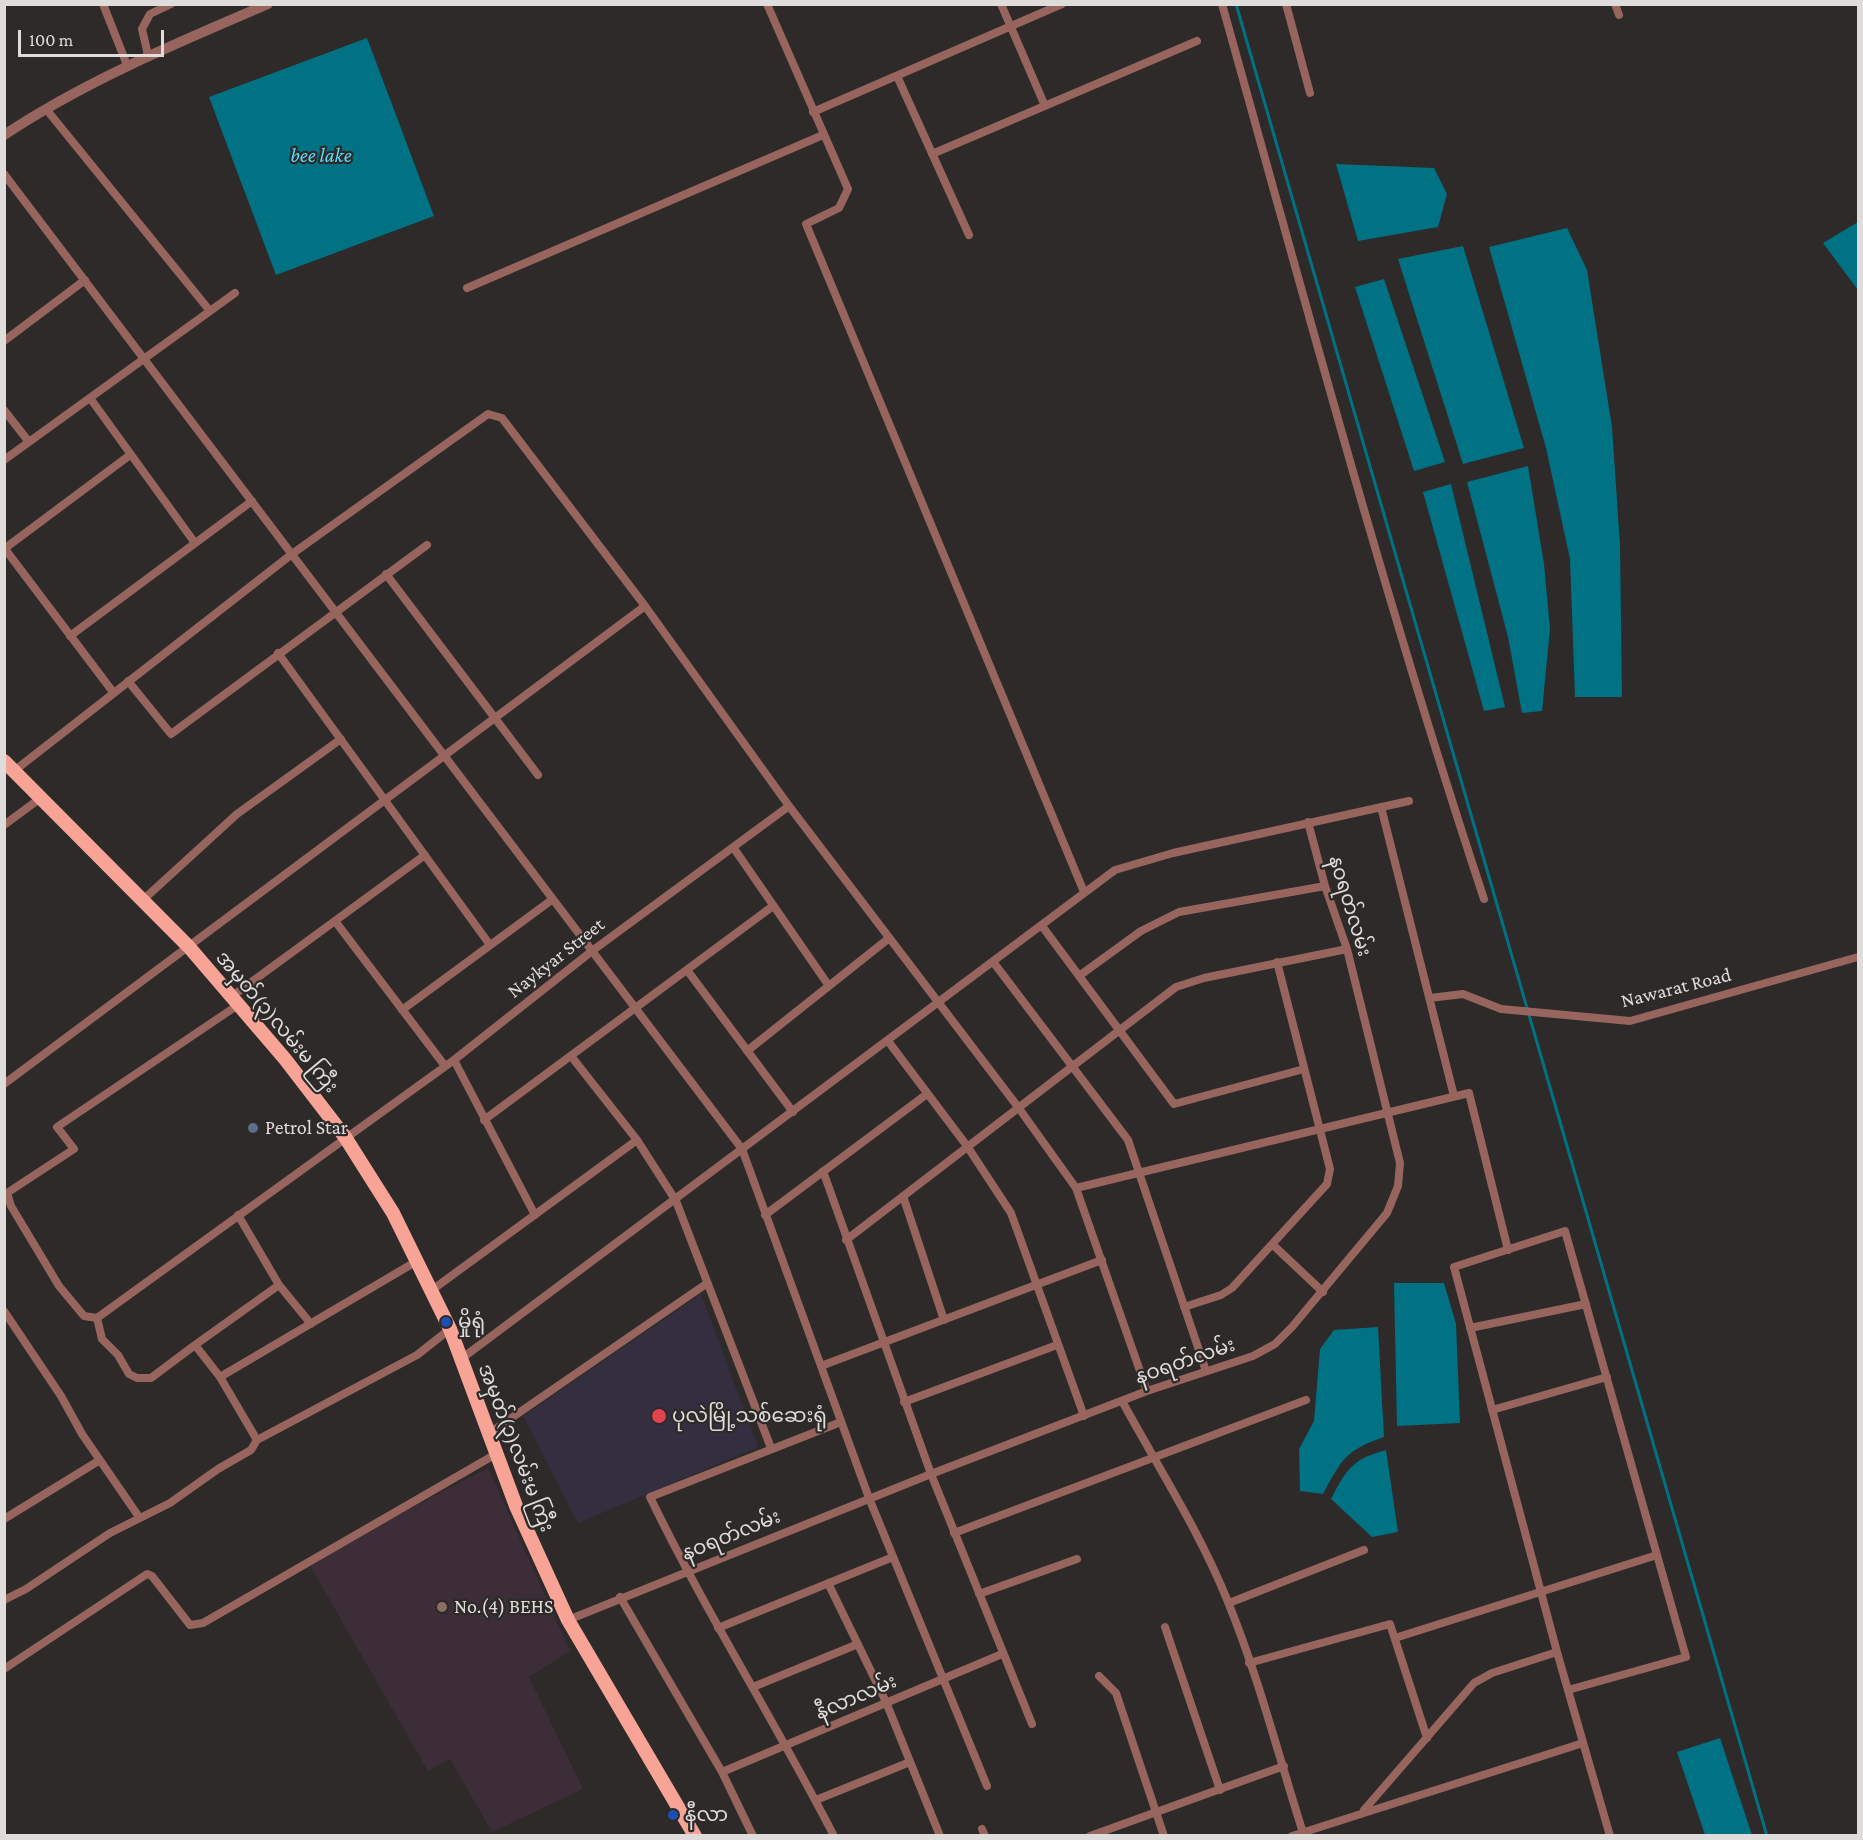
<!DOCTYPE html>
<meta charset="utf-8">
<style>
body{margin:0}
#map{position:relative;width:1863px;height:1840px;overflow:hidden;background:#2d2a29;font-family:"Crimson Pro",serif}
canvas{display:block}
.frame{position:absolute;inset:0;border:6px solid #dfdddc;pointer-events:none}
.scale{position:absolute;left:18px;top:30px;width:146px;height:27px;box-sizing:border-box;border:3px solid #dfdddc;border-top:0;padding-left:8px;font-size:18px;line-height:21px;white-space:nowrap;color:#dfdddc;-webkit-text-stroke:4px #2d2a29;paint-order:stroke}
</style>
<div id="map">
<canvas width="1863" height="1840"></canvas>
<div class="frame"></div>
<div class="scale">100 m</div>
</div>
<script>
const ctx = document.querySelector('canvas').getContext('2d');
ctx.lineJoin = 'round';
function fill(path, color) { ctx.fillStyle = color; ctx.fill(path, 'evenodd'); }
function trace(path, color, width, dash) { ctx.strokeStyle = color; ctx.lineWidth = width; ctx.lineCap = dash ? 'butt' : 'round'; ctx.setLineDash(dash || []); ctx.stroke(path); }
function label(font, color, halo, rows, align = 'center') {
  ctx.font = font + ' "Crimson Pro","Noto Sans Myanmar",serif'; ctx.lineWidth = 4.5; ctx.setLineDash([]); ctx.textBaseline = 'middle'; ctx.strokeStyle = halo; ctx.fillStyle = color; for (const [text, x, y, turn = 0] of rows) {
    ctx.save(); ctx.translate(x, y); ctx.rotate((+turn || 0) * Math.PI / 180); ctx.textAlign = isNaN(turn) ? turn : align; if (halo) ctx.strokeText(text, 0, 0); ctx.fillText(text, 0, 0); ctx.restore();
  }
}
fill(new Path2D(`
 M488,1468L570,1651L529,1677L583,1789L492,1832L450,1759L428,1771L308,1562Z`), '#3d2d38');
fill(new Path2D(`
 M701,1294L758,1447L578,1523L523,1416Z`), '#342f40');
fill(new Path2D(`
 M367,38L434,216L276,275L209,97Z
 M1336,164L1434,168L1447,194L1438,227L1358,241Z
 M1858,222V290L1823,243Z
 M1567,228L1587,270L1612,427L1620,545L1622,697H1575L1570,559L1546,448L1489,247Z
 M1463,246L1524,448L1463,464L1398,259Z
 M1384,279L1445,462L1414,471L1355,287Z
 M1528,466L1544,564L1550,629L1542,711L1522,713L1508,637L1467,482Z
 M1451,484L1505,707L1484,711L1423,492Z
 M1394,1283H1444L1456,1324L1460,1423L1397,1426Z
 M1378,1327L1384,1437C1346,1450 1342,1459 1323,1494L1300,1491L1299,1449L1314,1421L1320,1349L1334,1330Z
 M1386,1450L1398,1532L1372,1537L1331,1499C1347,1468 1353,1459 1386,1450Z
 M1720,1738L1752,1835H1705L1677,1752Z`), '#017184');
trace(new Path2D(`
 M1236,4L1767,1836`), '#017184', 3);
trace(new Path2D(`
 M103,4L127,65
 M767,4L848,189L839,208L806,224L1084,892
 M1001,4L1045,106
 M1222,4C1306,304 1386,604 1484,899
 M1286,4L1310,93
 M1615,4L1619,15
 M148,55L142,29L150,14L171,4
 M897,76L969,235
 M46,109L210,311
 M813,112L1062,4
 M932,154L1197,41
 M4,174L742,1149L869,1498L987,1786
 M467,288L823,135
 M4,341L85,280
 M90,398L195,543
 M4,410L29,442
 M4,460L235,293
 M4,549L130,455
 M5,549L113,692
 M386,574L538,775
 M70,636L252,501
 M278,653L490,945
 M128,681L171,734L427,545
 M14,771L292,554L488,414L502,418L645,606L789,806L1018,1107L1076,1188L1147,1391
 M1381,807L1454,1096
 M4,825L42,797
 M733,847L829,986
 M144,899L237,814L341,739
 M335,921L445,1066
 M1042,926L1174,1104L1304,1069
 M994,963L1128,1140L1206,1371
 M687,970L793,1112
 M1079,976L1141,931L1179,912L1325,886
 M231,997L425,855
 M1430,998L1463,994L1501,1009L1630,1021L1858,957
 M238,1005L57,1127L74,1149L7,1193L11,1206L59,1286L84,1316L97,1318L454,1060L592,951L789,806
 M402,1010L553,899
 M888,1041L967,1146L1011,1213L1084,1416
 M747,1051L888,939
 M571,1056L637,1140L676,1201L771,1448
 M454,1060L535,1215
 M4,1084L645,606
 M484,1120L773,906
 M823,1171L931,1474L1032,1724
 M1076,1188L1469,1093L1508,1250
 M903,1196L944,1320
 M238,1215L279,1285L311,1324
 M765,1215L927,1094
 M846,1240L1176,987L1204,978L1347,949
 M1272,1244L1323,1292
 M432,1290L637,1140
 M1184,1307L1221,1295L1232,1288L1327,1184L1330,1169L1277,962
 M4,1311L61,1396L82,1434L139,1517
 M97,1318L102,1339L118,1355L129,1374L137,1378H151L195,1345L220,1377L257,1440
 M1470,1328L1586,1304
 M195,1345L279,1285
 M461,1359L1115,870L1173,853L1409,801
 M821,1366L1102,1260
 M220,1377L417,1261
 M1122,1401C1158,1467 1200,1532 1228,1602C1259,1678 1279,1758 1304,1836
 M904,1402L1057,1345
 M1492,1410L1607,1377
 M488,1434L706,1284
 M4,1519L100,1460
 M954,1533L1306,1400
 M828,1583L886,1702L940,1836
 M979,1594L1077,1559
 M620,1597L722,1772L753,1836
 M4,1600L26,1589L110,1533L170,1503L218,1469L251,1450L257,1440L417,1355L450,1329
 M1229,1603L1364,1550
 M568,1620L931,1474L1147,1391L1253,1356L1275,1344L1292,1327L1387,1213L1398,1186L1400,1163L1347,949L1325,886L1308,822
 M1165,1627L1220,1790
 M718,1628L893,1557
 M1395,1638L1657,1555
 M1249,1663L1390,1624L1427,1738
 M4,1669L147,1574L152,1576L190,1625L203,1623L496,1454
 M1099,1676L1116,1693L1164,1836
 M753,1687L858,1644
 M1568,1690L1686,1657L1565,1231L1454,1267L1557,1652L1610,1836
 M722,1772L1002,1654
 M816,1800L910,1762
 M1364,1810L1474,1683L1492,1673L1557,1652
 M982,1829L985,1836
 M834,1836C775,1721 706,1613 650,1497L841,1422
 M1090,1836L1284,1766
 M1292,1836L1583,1743`), '#97655d', 8);
trace(new Path2D(`
 M4,135C87,80 177,43 268,4`), '#97655d', 10);
trace(new Path2D(`
 M4,761L189,947L285,1059L345,1137L393,1213L450,1329L516,1506L568,1620L695,1836`), '#f7a497', 14);
for (const [x, y, r, color] of [
 [253,1128,6,"#5c6f8a"],
 [446,1322,6,"#1a4fb4"],
 [659,1416,8,"#e0444e"],
 [442,1607,6,"#8d6e63"],
 [673,1815,6,"#1a4fb4"]
]) { const dot = new Path2D(); dot.arc(x, y, r, 0, 2 * Math.PI); ctx.fillStyle = color; ctx.fill(dot); trace(dot, '#2d2a29', 2); }
label('20px', '#dfdddc', '#2d2a29', [
 ["နဝရတ်လမ်း",1350,906,73],
 ["Naykyar Street",556,958,-38],
 ["Nawarat Road",1676,988,-14],
 ["အမှတ်(၃)လမ်းမ ကြီး",277,1022,50],
 ["နဝရတ်လမ်း",1185,1361,-19],
 ["အမှတ်(၃)လမ်းမ ကြီး",516,1448,69],
 ["နဝရတ်လမ်း",731,1535,-22],
 ["နီလာလမ်း",856,1697,-23]
]);
label('20px', '#dfdddc', '#2d2a29', [
 ["Petrol Star",265,1128],
 ["မှိုရုံ",458,1322],
 ["ပုလဲမြို့သစ်ဆေးရုံ",672,1416],
 ["No.(4) BEHS",454,1607],
 ["နီလာ",685,1815]
], 'left');
label('italic 21px', '#5adbf7', '#2d2a29', [
 ["bee lake",321,156]
]);
</script>
